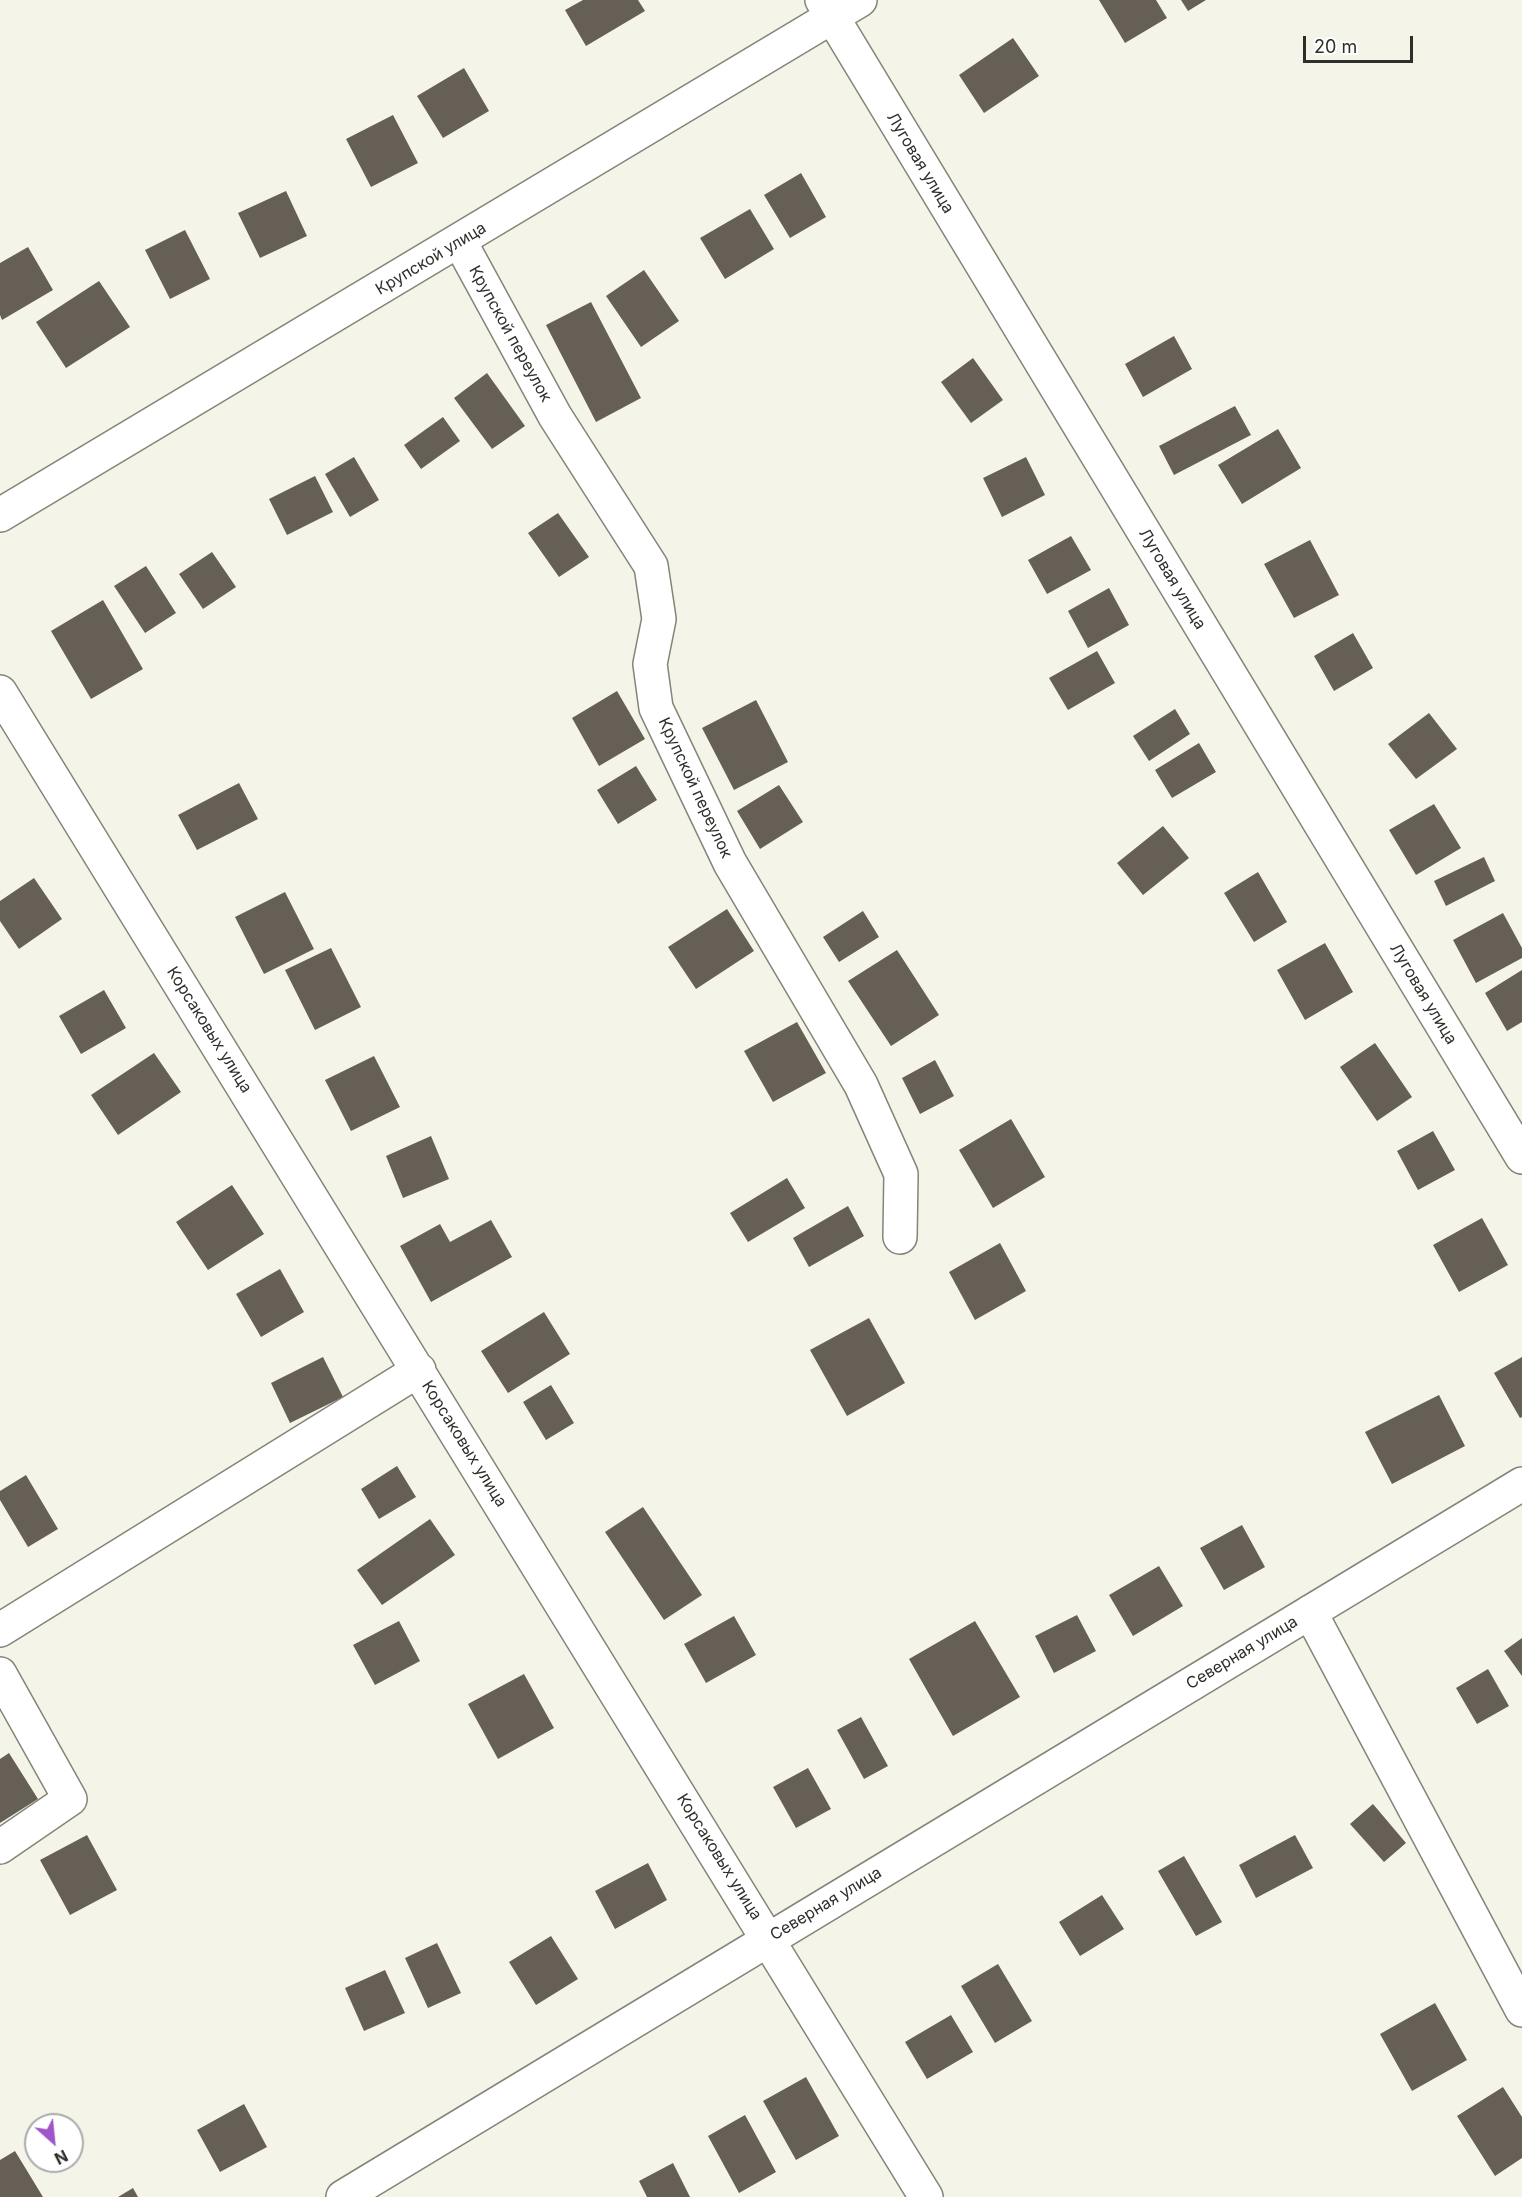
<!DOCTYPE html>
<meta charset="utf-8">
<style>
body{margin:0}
#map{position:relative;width:1522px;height:2197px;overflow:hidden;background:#f4f5e8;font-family:Inter,sans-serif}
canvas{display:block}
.north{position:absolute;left:24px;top:2113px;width:60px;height:60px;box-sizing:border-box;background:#fff;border:2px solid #ababaa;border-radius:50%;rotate:153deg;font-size:16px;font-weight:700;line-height:24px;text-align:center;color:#2e2e2a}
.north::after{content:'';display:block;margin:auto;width:21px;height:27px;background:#9f56c9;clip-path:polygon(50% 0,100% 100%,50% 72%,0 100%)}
.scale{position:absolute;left:1303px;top:36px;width:110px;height:27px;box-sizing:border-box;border:3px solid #2e2e2a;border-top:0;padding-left:8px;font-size:18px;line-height:21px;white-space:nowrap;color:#2e2e2a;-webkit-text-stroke:4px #fff;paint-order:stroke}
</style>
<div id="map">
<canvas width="1522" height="2197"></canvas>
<div class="north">N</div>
<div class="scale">20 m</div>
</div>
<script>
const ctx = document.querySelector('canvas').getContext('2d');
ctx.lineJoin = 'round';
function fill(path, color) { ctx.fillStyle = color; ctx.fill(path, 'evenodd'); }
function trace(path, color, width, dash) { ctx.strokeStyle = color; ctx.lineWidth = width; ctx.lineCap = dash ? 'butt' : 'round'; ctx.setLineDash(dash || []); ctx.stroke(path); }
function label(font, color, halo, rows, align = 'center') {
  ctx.font = font + ' Inter,sans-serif'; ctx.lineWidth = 6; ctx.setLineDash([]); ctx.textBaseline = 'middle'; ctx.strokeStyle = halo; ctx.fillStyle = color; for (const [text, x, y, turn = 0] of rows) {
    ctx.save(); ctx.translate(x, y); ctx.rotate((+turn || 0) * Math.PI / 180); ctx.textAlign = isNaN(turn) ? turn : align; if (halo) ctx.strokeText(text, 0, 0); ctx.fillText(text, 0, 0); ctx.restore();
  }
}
fill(new Path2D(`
 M583,0H638L645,11L586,46L565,10Z
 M1099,0H1156L1167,18L1125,43Z
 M1181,0H1206L1188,11Z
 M1013,38L1039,76L984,113L959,75Z
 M464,68L489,111L443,138L417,96Z
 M393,115L418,163L371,187L346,139Z
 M801,173L826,217L790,238L764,195Z
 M286,191L307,236L260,258L238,213Z
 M750,209L774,249L725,279L700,238Z
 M185,230L210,279L170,299L145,250Z
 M28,247L53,290L2,320L0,315V263Z
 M644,270L679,321L641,347L606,296Z
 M99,281L130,327L66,368L36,322Z
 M591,302L641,398L596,422L546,325Z
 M1174,336L1192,369L1143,397L1125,364Z
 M973,358L1003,400L971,423L941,382Z
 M487,373L525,426L492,449L454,398Z
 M1235,406L1251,435L1174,475L1159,446Z
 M443,417L460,441L421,469L404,445Z
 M1278,429L1301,468L1242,504L1218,465Z
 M354,457L379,500L350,517L325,474Z
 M1026,457L1045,495L1002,517L983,478Z
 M315,476L333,512L287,535L269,499Z
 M558,513L589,557L559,577L528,533Z
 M1071,536L1091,570L1047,594L1028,560Z
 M1310,540L1339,595L1294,618L1264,564Z
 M212,552L236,587L203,609L179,574Z
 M146,566L176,613L145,633L114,586Z
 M1109,588L1129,625L1088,648L1068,611Z
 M103,600L143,669L91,699L51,631Z
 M1353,633L1373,668L1334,691L1314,656Z
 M1097,651L1115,683L1068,710L1049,678Z
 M617,691L645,739L599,766L572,718Z
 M756,700L788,762L734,790L702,728Z
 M1175,709L1190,734L1149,761L1133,736Z
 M1429,713L1457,749L1416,779L1388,744Z
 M1199,743L1216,772L1172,798L1155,770Z
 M636,766L657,800L618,824L597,790Z
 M239,783L258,819L197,850L178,815Z
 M779,785L803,822L760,849L737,811Z
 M1434,804L1461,848L1416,875L1389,830Z
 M1163,826L1189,858L1143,895L1117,863Z
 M1484,857L1495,881L1446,906L1434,881Z
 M1258,872L1287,922L1254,942L1224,893Z
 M34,878L62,919L19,949L0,921V901Z
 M285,892L314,949L264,974L235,917Z
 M727,909L754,951L696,989L668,947Z
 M863,911L879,937L839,962L823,937Z
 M1503,913L1522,948V958L1476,983L1453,940Z
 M1325,943L1353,992L1305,1020L1277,970Z
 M331,948L361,1007L315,1030L285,970Z
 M897,950L939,1015L891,1046L848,981Z
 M1522,970V1022L1507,1031L1485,993Z
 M104,990L126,1028L81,1054L59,1016Z
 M797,1022L826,1073L773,1102L744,1051Z
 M1375,1043L1412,1097L1377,1121L1340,1067Z
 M154,1053L181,1092L118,1135L91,1095Z
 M374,1056L400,1107L351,1131L325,1080Z
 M935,1060L954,1096L920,1114L902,1078Z
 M1011,1119L1045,1177L993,1208L959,1150Z
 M1433,1131L1455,1170L1418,1190L1397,1151Z
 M431,1136L449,1179L403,1198L386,1156Z
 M787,1178L805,1208L748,1242L730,1213Z
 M232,1185L264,1234L208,1270L176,1222Z
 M848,1206L864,1236L809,1267L793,1238Z
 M1482,1218L1508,1265L1459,1292L1433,1245Z
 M491,1220L512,1257L431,1302L400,1246L440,1224L450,1242Z
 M1000,1243L1026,1291L975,1320L949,1272Z
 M280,1269L304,1312L261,1337L236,1294Z
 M544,1312L570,1354L508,1393L481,1351Z
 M869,1318L905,1383L847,1416L810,1350Z
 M323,1357L343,1397L290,1423L271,1383Z
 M1522,1357V1417L1520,1418L1494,1373Z
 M551,1385L574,1423L546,1440L523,1402Z
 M1439,1395L1465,1446L1392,1484L1365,1432Z
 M397,1466L416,1497L379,1519L361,1489Z
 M26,1475L58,1529L28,1547L0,1500V1491Z
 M643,1507L702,1595L664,1620L605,1532Z
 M430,1519L455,1555L382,1605L357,1570Z
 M1242,1525L1265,1567L1224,1590L1200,1548Z
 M1159,1566L1183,1606L1133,1636L1109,1595Z
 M1077,1615L1096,1651L1054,1673L1035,1636Z
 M734,1616L756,1655L706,1683L684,1644Z
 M399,1621L420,1661L375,1685L353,1645Z
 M975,1621L1020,1697L953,1736L909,1659Z
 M1522,1638V1676L1504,1651Z
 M1488,1669L1509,1706L1477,1724L1456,1688Z
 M524,1674L554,1728L498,1759L468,1704Z
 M861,1717L888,1766L864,1779L837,1730Z
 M9,1753L38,1799L0,1823V1759Z
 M808,1768L831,1809L796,1828L773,1787Z
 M1373,1804L1406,1843L1384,1862L1350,1824Z
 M87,1835L117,1890L70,1915L40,1860Z
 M1295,1835L1313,1868L1256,1898L1239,1865Z
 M1184,1856L1222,1922L1196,1936L1158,1871Z
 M648,1863L667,1900L615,1929L595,1891Z
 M1102,1895L1124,1929L1080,1956L1059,1922Z
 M551,1936L578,1979L536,2005L509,1962Z
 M437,1943L461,1993L428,2008L405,1958Z
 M998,1964L1032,2021L995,2043L961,1986Z
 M385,1970L405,2013L364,2031L345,1988Z
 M1435,2003L1467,2060L1412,2091L1380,2034Z
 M951,2015L973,2052L927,2079L905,2042Z
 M806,2077L839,2136L796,2160L763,2101Z
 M1503,2087L1522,2117V2158L1495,2176L1457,2116Z
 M244,2104L267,2147L220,2172L197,2130Z
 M745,2115L776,2172L739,2193L708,2136Z
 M15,2151L43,2197H0V2160Z
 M673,2163L690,2197H647L639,2181Z
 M133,2188L138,2197H118Z`), '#665f56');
const minor = new Path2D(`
 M822,0L1522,1157
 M460,242L555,416L651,566L659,619L650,664L656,708L730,863L861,1085L901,1174L900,1237
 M0,515L860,0
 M0,692L926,2197
 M1310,1612L1522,2010
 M0,1630L419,1370
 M0,1674L70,1799L0,1847
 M343,2197L1522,1484`);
trace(minor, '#848479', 36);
trace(minor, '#fff', 33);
label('16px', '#2e2e2a', '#fff', [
 ["Луговая улица",920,163,59],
 ["Крупской улица",431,259,-31],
 ["Крупской переулок",510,334,61],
 ["Луговая улица",1172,579,59],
 ["Крупской переулок",695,788,65],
 ["Луговая улица",1423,994,59],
 ["Корсаковых улица",209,1030,58],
 ["Корсаковых улица",464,1444,58],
 ["Северная улица",1242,1653,-31],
 ["Корсаковых улица",719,1857,58],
 ["Северная улица",826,1904,-31]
]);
</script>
